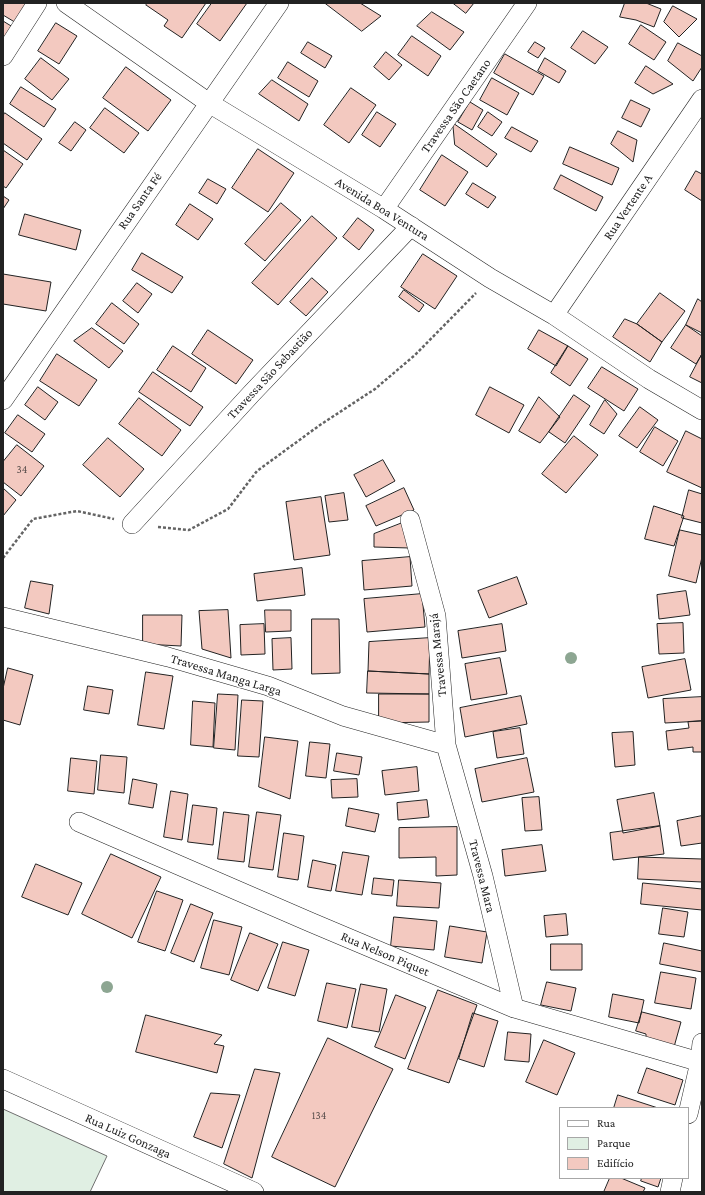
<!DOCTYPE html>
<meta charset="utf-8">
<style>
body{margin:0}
#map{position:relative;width:705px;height:1195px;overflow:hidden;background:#fff;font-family:"Crimson Pro",serif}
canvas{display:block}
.frame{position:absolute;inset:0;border:4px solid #222;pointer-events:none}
.legend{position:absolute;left:559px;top:1107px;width:130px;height:72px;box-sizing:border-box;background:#fff;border:1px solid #a7a7a7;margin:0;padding:5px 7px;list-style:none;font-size:12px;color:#222}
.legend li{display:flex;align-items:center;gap:8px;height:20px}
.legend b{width:20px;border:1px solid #a7a7a7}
</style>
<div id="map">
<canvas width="705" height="1195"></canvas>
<div class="frame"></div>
<ul class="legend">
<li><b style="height:5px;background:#fff"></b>Rua</li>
<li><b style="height:11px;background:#e0efe3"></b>Parque</li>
<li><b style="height:11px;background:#f3c9c0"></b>Edifício</li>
</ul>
</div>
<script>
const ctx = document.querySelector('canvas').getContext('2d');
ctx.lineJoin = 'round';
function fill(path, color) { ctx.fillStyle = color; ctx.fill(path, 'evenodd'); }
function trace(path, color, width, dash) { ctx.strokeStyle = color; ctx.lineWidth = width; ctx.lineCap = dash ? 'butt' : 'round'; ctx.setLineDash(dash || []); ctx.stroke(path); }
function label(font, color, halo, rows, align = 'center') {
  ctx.font = font + ' "Crimson Pro",serif'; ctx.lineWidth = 3; ctx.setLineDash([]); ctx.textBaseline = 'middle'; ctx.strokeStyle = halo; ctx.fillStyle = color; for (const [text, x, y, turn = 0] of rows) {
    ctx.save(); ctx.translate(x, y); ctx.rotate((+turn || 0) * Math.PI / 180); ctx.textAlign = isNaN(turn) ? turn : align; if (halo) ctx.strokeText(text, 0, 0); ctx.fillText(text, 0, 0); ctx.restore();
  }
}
const green = new Path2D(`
 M3,1109L107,1156L90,1192H3Z`);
fill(green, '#e0efe3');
trace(green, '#6f6f6f', 1);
const building = new Path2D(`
 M3,3H24L29,6L18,24L3,15Z
 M148,3H206L182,38L164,26L168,20L146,5Z
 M212,3H247L220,41L197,24Z
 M325,3H360L381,16L362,31Z
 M453,3H474L466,13Z
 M625,3H646L661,9L654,27L636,20L620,17Z
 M673,6L697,19L679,37L664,22Z
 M432,12L464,32L450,50L417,26Z
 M3,21L16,29L3,48Z
 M56,23L77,36L59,64L38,51Z
 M641,25L666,42L654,60L629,44Z
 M583,31L608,47L595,64L571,48Z
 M412,36L441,56L428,76L398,55Z
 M308,42L332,56L325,68L301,53Z
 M535,42L545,48L538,58L528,52Z
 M678,43L702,56V67L693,81L668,61Z
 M386,52L402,65L389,80L374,67Z
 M505,54L544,76L533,95L494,73Z
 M41,58L69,79L52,100L25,79Z
 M545,58L566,71L559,83L538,71Z
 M288,62L318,81L309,97L278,78Z
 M646,66L673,84L653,94L635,83Z
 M126,67L171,100L148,131L103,98Z
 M492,78L519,93L507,115L480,100Z
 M272,80L308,104L299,121L259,94Z
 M21,87L56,109L44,127L10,104Z
 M351,88L376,105L349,143L324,125Z
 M631,100L650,109L641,127L622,118Z
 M470,102L483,110L472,130L458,122Z
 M105,108L139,133L124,153L90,128Z
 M377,112L396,124L380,147L362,135Z
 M488,112L502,122L492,136L478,127Z
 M5,113L42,139L27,160L3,143V116Z
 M75,122L86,130L71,151L59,143Z
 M453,123L497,154L487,167L455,145Z
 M512,127L538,141L531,152L505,138Z
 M618,131L637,140L633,162L611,144Z
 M570,147L619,168L612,185L563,164Z
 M258,149L294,173L268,212L232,188Z
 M3,150L23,164L6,188L3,186Z
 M442,155L468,172L445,206L420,190Z
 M696,171L702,174V201L685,190Z
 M561,175L603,197L596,211L554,189Z
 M208,179L226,189L217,204L199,193Z
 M473,183L496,197L488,208L466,194Z
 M3,196L9,200L3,209Z
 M281,203L301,220L265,261L245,244Z
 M190,204L213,219L198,240L176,225Z
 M25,214L81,230L76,250L19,235Z
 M312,216L337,238L278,305L252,283Z
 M358,218L374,230L359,250L343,237Z
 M142,253L183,277L172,293L132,270Z
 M423,254L457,276L435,309L401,287Z
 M3,274L51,282L46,311L3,304Z
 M312,278L328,292L306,316L290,302Z
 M137,283L152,294L138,313L123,301Z
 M404,290L424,305L419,312L399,297Z
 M660,293L685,311L662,342L637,324Z
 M698,299L702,302V333L686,325Z
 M112,303L139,324L124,344L96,324Z
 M625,319L637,324L662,342L650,362L613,337Z
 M686,325L702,336V354L696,364L671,348Z
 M92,328L123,351L109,368L74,341Z
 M208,330L253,360L236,384L192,354Z
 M539,330L568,346L556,366L528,349Z
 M173,346L206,368L191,392L157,370Z
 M568,346L588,359L570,386L551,373Z
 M57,354L97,380L79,406L40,381Z
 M702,354V383L690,377Z
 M602,367L638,389L624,411L588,388Z
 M153,372L203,407L190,426L139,392Z
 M38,387L58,402L45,420L25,405Z
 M490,387L524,405L509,433L476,415Z
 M574,395L590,406L565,443L549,432Z
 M539,397L560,417L540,443L519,431Z
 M139,398L181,430L162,456L119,424Z
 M605,400L617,414L604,434L590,425Z
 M640,407L658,420L637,448L619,436Z
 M18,415L45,434L32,452L5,433Z
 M655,427L678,441L663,466L640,452Z
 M686,431L702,439V488L667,472Z
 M574,436L598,455L566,493L542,474Z
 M108,438L144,469L120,497L83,465Z
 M17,445L44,466L21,496L3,482V462Z
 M383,460L395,481L366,497L354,475Z
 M3,488L16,500L3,516Z
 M404,488L414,510L376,526L366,506Z
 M689,490L702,494V523L682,518Z
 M344,493L348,520L329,522L325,496Z
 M321,497L330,555L294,560L286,502Z
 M654,506L684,516L674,546L645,539Z
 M410,520V548L374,547V534Z
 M680,530L702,535V557L696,583L669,576Z
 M410,557L412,586L364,590L362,561Z
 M302,568L305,595L257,601L254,574Z
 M517,577L527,604L489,618L478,591Z
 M31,581L53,585L49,614L25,608Z
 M686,591L690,615L659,619L657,595Z
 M422,594L425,627L367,632L364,599Z
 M228,610L231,658L202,649L199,611Z
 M265,610H291V631L266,632Z
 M143,615H182L181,646L143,644Z
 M312,619H339L340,673L312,674Z
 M683,623L684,653L659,654L657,624Z
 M264,624L265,654L241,655L240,625Z
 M502,624L506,651L462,658L458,631Z
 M291,638L292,669L273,670L272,639Z
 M430,638L429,674L368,671L369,642Z
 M500,658L507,694L471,700L465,664Z
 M685,659L691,690L648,698L642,667Z
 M8,668L33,675L20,725L3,720V689Z
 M368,671L429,674V694L367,693Z
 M146,672L173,676L164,729L138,725Z
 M88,686L113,690L109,714L84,710Z
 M218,694L238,695L235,750L214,748Z
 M379,694H429V722L379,723Z
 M521,696L527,724L465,737L460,708Z
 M702,697V721L665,723L663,699Z
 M242,700L263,701L259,757L238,756Z
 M193,701L215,703L213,747L191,745Z
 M702,721V752H693V747L668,750L666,731L689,728L688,722Z
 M520,728L524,754L497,758L493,732Z
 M633,732L635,765L615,767L612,733Z
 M265,737L298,741L290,799L259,787Z
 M310,742L330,744L326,778L306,776Z
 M337,753L362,757L359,775L334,771Z
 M101,755L127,757L124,793L98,790Z
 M71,758L97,761L94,794L68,791Z
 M527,758L534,792L482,802L475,769Z
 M417,767L419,791L385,795L382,771Z
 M133,779L157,784L153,808L129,804Z
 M357,779L358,797L332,798L331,780Z
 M171,791L188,794L182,840L164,837Z
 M654,793L660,826L623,833L617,800Z
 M539,797L542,830L525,831L522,798Z
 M427,800L429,817L398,820L397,803Z
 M193,805L217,808L213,845L188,842Z
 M349,808L379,814L375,832L346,826Z
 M224,812L249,815L244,862L218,859Z
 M257,812L281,815L273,870L249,867Z
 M702,816V843L681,846L677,821Z
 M660,826L664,854L613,860L610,833Z
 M457,827V875L436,876V857L399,858V828Z
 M284,833L304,836L298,880L278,877Z
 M542,845L546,871L505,876L502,850Z
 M343,852L369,856L362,895L336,891Z
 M111,854L161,877L132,938L82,914Z
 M639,857L702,859V882L638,879Z
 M313,860L336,865L331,891L308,887Z
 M36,864L82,883L68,915L22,897Z
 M374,878L394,880L392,896L372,894Z
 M399,880L441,883L439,908L397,906Z
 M643,883L702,889V910L641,904Z
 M157,891L183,900L165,951L138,942Z
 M191,904L213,913L194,962L171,953Z
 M663,908L688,912L684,937L659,934Z
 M566,914L568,935L546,937L544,916Z
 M394,917L437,921L434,950L391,946Z
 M214,920L242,927L229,975L201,968Z
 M450,926L487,932L482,963L445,957Z
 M250,933L278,944L258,991L231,980Z
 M283,942L309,950L295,996L268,988Z
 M664,943L702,951V972L660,964Z
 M551,944H582V970H551Z
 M661,972L696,978L691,1009L655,1003Z
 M547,982L576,988L571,1011L541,1005Z
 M327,983L356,989L347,1028L318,1021Z
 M361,984L387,989L379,1032L352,1027Z
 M438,990L477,1005L449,1083L408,1069Z
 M613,994L644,1000L639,1023L609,1017Z
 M396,995L426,1007L405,1059L375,1047Z
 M642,1012L681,1022L674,1047L646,1040V1034L636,1031Z
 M473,1013L498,1021L484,1067L459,1059Z
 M146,1015L222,1035L214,1044L224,1046L217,1073L136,1052Z
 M508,1032L531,1034L529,1062L505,1060Z
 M328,1038L393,1069L335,1187L272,1157Z
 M544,1040L575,1053L557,1095L526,1082Z
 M647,1068L683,1080L675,1105L638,1093Z
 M255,1069L280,1073L252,1178L224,1164Z
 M211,1093L240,1095L222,1148L194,1137Z
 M618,1095L658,1108H614Z
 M610,1178H621L645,1188L643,1192H604Z
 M642,1178H661L658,1187L641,1181Z`);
fill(building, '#f3c9c0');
trace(building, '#222', 1);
const street = new Path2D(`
 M66,3L209,103L384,209L490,278L554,315L649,379L702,410
 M3,56L37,3
 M384,209L527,3
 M554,315L702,99
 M3,400L279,3
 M410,520L436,616L446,745L483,876L514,1008
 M132,524L252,393L411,226
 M3,617L168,657L268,686L343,716L446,745
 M79,822L310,922L514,1008L700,1062
 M3,1079L254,1192
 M688,1114L700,1062L702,1043
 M670,1192L673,1178`);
trace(street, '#222', 20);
trace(new Path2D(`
 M158,527L189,530L228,509L257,471L320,425L375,389L415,355L476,293
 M3,558L33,519L77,511L114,519`), '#646464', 2.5, [3, 2]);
trace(street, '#fff', 19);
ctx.fillStyle = '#8da692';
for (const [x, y] of [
 [571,658],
 [107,987]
]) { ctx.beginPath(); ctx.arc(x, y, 6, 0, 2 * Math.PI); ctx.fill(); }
label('11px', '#564c4a', null, [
 ["34",22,470],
 ["134",319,1116]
]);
label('13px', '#222', '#fff', [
 ["Travessa São Caetano",456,106,-55],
 ["Rua Santa Fé",140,201,-55],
 ["Rua Vertente A",628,207,-56],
 ["Avenida Boa Ventura",382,209,32],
 ["Travessa São Sebastião",270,374,-47],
 ["Travessa Marajá",438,655,-96],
 ["Travessa Manga Larga",226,675,17],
 ["Travessa Mara",482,876,76],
 ["Rua Nelson Piquet",385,954,23],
 ["Rua Luiz Gonzaga",128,1136,24]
]);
</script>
